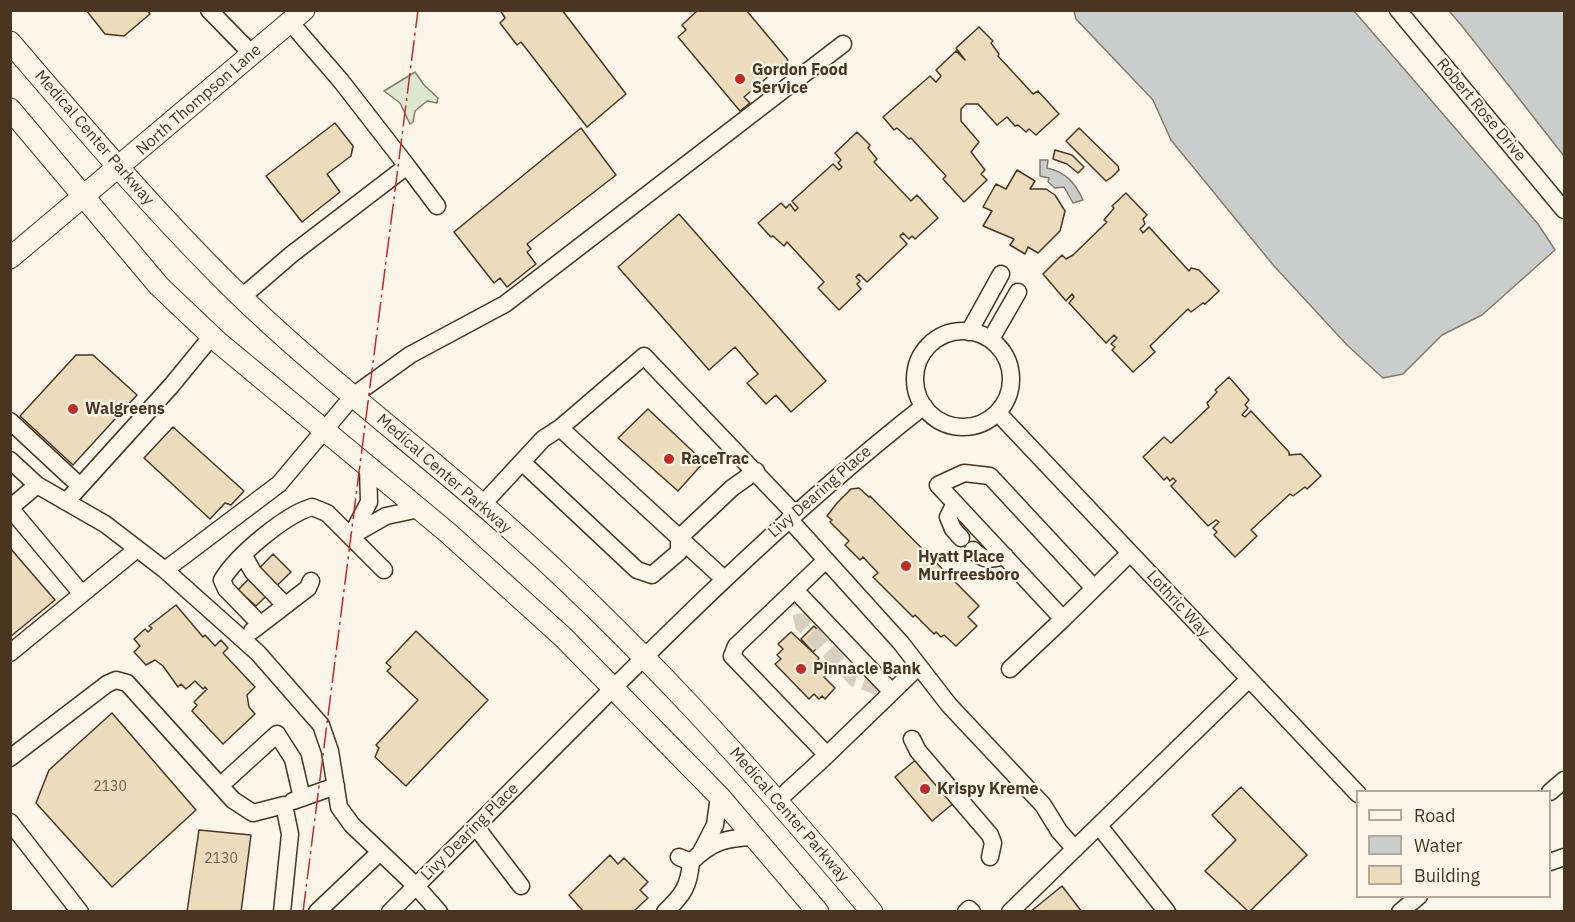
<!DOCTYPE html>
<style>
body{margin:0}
#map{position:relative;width:1575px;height:922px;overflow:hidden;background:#fbf6e9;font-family:"IBM Plex Sans",sans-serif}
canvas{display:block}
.frame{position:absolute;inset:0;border:12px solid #4a3520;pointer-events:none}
.legend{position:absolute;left:1356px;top:790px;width:195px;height:108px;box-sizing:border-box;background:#fbf6e9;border:2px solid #b4a999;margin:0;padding:8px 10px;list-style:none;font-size:18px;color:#4a3520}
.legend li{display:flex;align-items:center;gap:12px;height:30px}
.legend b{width:30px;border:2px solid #b4a999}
</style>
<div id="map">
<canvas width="1575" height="922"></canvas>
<div class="frame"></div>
<ul class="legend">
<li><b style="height:8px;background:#fbf6e9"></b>Road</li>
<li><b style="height:16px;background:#c9cecd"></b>Water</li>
<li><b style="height:16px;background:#ecdcbc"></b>Building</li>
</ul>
</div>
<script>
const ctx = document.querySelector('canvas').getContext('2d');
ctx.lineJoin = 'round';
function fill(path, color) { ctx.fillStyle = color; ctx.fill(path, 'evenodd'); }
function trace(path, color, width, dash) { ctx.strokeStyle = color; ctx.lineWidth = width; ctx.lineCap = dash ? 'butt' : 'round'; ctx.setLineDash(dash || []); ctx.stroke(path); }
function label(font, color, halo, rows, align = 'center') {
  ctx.font = font + ' "IBM Plex Sans",sans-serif'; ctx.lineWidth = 4.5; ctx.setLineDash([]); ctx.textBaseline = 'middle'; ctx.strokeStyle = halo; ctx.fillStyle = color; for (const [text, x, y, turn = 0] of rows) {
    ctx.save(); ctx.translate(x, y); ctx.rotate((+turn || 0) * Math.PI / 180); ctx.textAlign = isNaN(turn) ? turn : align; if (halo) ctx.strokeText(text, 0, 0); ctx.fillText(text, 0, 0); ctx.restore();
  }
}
const green = new Path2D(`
 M415,72L424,85L438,98L437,103L427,101L415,111L413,122L410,124L400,103L384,91Z`);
fill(green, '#dce7d0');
trace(green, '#887966', 1.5);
const water = new Path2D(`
 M1074,11H1354L1538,224L1555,250L1482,315L1442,335L1403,374L1383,378L1347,345L1274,266L1171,140L1153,100L1076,19Z
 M1449,11H1564V156L1462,26Z
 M1040,160H1048L1047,168C1065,172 1074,181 1083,200L1073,203L1064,187L1055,188L1048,182L1049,178L1040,176Z`);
fill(water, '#c9cecd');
trace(water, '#887966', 1.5);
const building = new Path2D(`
 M86,10H147L150,14L124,36L105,34Z
 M500,10H562L626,94L587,127L521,42L517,45L500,23L505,18Z
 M698,10H746L788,60L744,97L750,103L740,111L678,37L686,30L682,25Z
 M979,27L993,41L991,43L999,54L998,56L1033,94L1038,91L1059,114L1036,135L1029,129L1026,132L1018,125L1015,126L1007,117L997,125L978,104H966L961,109V121L979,142L971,152L985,170L981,174L987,180L964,202L943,179L946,176L911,138L909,139L897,128L894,130L883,117L930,76L936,82L941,76L936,70L956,51L965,60L956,48Z
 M335,123L353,146L351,156L327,174L340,192L302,222L266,176Z
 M581,128L616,175L527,244L531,249L527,252L536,264L507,287L500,278L494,283L454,232Z
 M1079,128L1118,166L1119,170L1112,177L1106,181L1066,141Z
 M857,132L870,145L868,148L877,159L874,162L911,201L917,195L938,218L915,239L912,236L909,239L903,233L900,236L907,244L867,282L859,274L856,277L860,281L857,284L861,289L839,310L818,288L824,282L787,242L784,246L773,236L771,237L758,223L781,203L786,208L790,204L795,211L798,208L792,201L833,164L839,170L842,167L838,163L841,160L835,153Z
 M1055,150L1072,155L1084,167L1078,173L1067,164L1053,159Z
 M1017,170L1035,181L1030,189H1046L1055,195L1065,211L1060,231L1038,253L1028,247L1025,254L1010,245L1014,239L983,226L992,211L983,207L996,184L1006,189Z
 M1126,193L1147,215L1143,219L1145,224L1140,229L1143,233L1149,227L1189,271L1191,268L1199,270L1219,291L1205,304L1203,303L1191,312L1188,309L1150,346L1155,352L1133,372L1112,350L1115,347L1111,344L1117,338L1114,335L1106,343L1069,303L1074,297L1072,294L1066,301L1043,274L1062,255L1066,259L1073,255L1107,222L1104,220L1114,208L1112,206Z
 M679,214L826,381L791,412L776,395L766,404L747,383L758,374L735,347L709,370L618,267Z
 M76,355H93L137,395L73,465L20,416Z
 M1229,377L1249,400L1245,405L1248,408L1242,415L1245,417L1251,411L1289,452V455L1301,454L1321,476L1307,489L1305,487L1293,496L1290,494L1251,530L1257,536L1235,557L1214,535L1217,532L1213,528L1219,522L1216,520L1208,526L1171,486L1176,481L1173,478L1170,481L1167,477L1164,480L1143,457L1164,437L1171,443L1209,407L1207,403L1217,392L1215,390Z
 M648,409L704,462L678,491L618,438Z
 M173,427L244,491L231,505L225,503L210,519L144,458Z
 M859,488L869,497L870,496L979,606L968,617L977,626L956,646L944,635L941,637L936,632L934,634L915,615L913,617L873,577L878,573L863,557L860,560L845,545L849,541L830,522L832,520L827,516L837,503L851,489Z
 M10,548L55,600L10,637Z
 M273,554L291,572L256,606L238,590Z
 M176,605L203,637L205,635L215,646L221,640L228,648L223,653L255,687L247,695L249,707L255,714L223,744L192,711L197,705L194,702L207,689L205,687L203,689L195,681L186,689L181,684L178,687L163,666L155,660L146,665L134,652L140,646L134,639L145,629L148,632L152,628L149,626Z
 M814,626L826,639L813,652L801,639Z
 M416,631L488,700L406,786L375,757L379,748L376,745L418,700L387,671L391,667L386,663Z
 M791,632L819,658L816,662L827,674L824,677L835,688L825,699L822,696L819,699L814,694L809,699L775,664L781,659L777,655L783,649L778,644Z
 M112,713L196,810L112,887L36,803L49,770Z
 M918,758L955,802L932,821L895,777Z
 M1241,787L1307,855L1249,912L1205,871L1236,840L1212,815Z
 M199,830L251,835L241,912H187Z
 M610,855L618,864L624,858L648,882L640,890L648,898L635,910L637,912H584L569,895Z
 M1062,886L1082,912H1030Z`);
fill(building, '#ecdcbc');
trace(building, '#4a3520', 1.5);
trace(new Path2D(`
 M795,590L803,625L855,679L892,692`), '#d8cfc1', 16, [16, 8]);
const minor = new Path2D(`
 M209,10L252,54
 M1398,10L1564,210
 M407,166L437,206
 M242,297L292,254L407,166L341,81L290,22
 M915 379a48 48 0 1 1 96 0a48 48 0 1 1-96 0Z
 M969,332L1001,274
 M991,339L1018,292
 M998,413L1358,794
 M10,421L80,486
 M560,428L644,356L795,514
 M10,460L37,485L105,524L165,570L258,653L321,725L330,751L339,807L352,825L416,886C582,722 740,550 924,406
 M522,462L637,570L652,575L679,552V538L732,488L756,471
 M66,502L171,386L212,336
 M955,503L948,517L953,529L961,538
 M482,505L543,439L560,428L724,579
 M10,508L82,594
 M10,508L37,485
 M789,519L901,643L949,705L1043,805L1059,831L1075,849
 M351,536L386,516L419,509
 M351,536L369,502L368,467
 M973,550C984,561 990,560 1005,556
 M244,556L253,572L285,605
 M165,570L279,484L353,396L410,355L505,304L843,44
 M1094,588L990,476L964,473L938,485L1063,619L1130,553
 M795,590L892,692
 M260,624L226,589L222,580C237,555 285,515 312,507L327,513L384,570
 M252,631L308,588L311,581
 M10,653L137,549
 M1010,669L1063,619
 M912,739L918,751L990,835L993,843L990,857
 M827,755L919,666
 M10,758L107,684L116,680L127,683L233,800L253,813L284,805L290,834L282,912
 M221,785L277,734L293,759L302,798
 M1550,792L1564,780
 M778,800L827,755L732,656L736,646L826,560
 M293,801L336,786
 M10,822L80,912
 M1099,826L1167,912
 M476,827L521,886
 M701,852L715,825L719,796
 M679,857L691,862C712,841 726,838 754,837
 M1550,862L1564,857
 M317,912L380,852
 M390,912L416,886L439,912
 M665,912C683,895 689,886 691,862
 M966,912L969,909L972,912
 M1010,912L1249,679
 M1400,912L1419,896`);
const major = new Path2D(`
 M10,42C82,126 154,211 233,289C317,371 411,442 499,519C634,638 756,773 872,912
 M10,109L159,286L218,342L447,532L563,637L719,796L818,912
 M10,258L304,10`);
trace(minor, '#4a3520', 19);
trace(major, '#4a3520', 23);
trace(minor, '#fbf6e9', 16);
trace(major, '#fbf6e9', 21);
trace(new Path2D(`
 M303,912L418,10`), '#c62828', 1.5, [21, 4.5, 3, 4.5]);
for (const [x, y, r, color] of [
 [740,79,6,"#c62828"],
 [73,409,6,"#c62828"],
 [669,459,6,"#c62828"],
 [906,566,6,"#c62828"],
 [801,669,6,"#c62828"],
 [925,789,6,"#c62828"]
]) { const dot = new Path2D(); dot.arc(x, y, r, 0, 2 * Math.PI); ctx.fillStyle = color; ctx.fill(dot); trace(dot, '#fbf6e9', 2); }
label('14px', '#725f47', null, [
 ["2130",110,787],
 ["2130",221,859]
]);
label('bold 16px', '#4a3520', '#fbf6e9', [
 ["Gordon Food",752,70],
 ["Service",752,88],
 ["Walgreens",85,409],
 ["RaceTrac",681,459],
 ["Hyatt Place",918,557],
 ["Murfreesboro",918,575],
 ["Pinnacle Bank",813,669],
 ["Krispy Kreme",937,789]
], 'left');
label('16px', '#4a3520', '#fbf6e9', [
 ["North Thompson Lane",199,100,-41],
 ["Robert Rose Drive",1481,110,50],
 ["Medical Center Parkway",94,138,49],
 ["Medical Center Parkway",444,474,41],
 ["Livy Dearing Place",820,492,-41],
 ["Lothric Way",1178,604,47],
 ["Medical Center Parkway",789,815,49],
 ["Livy Dearing Place",470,832,-45]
]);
</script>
